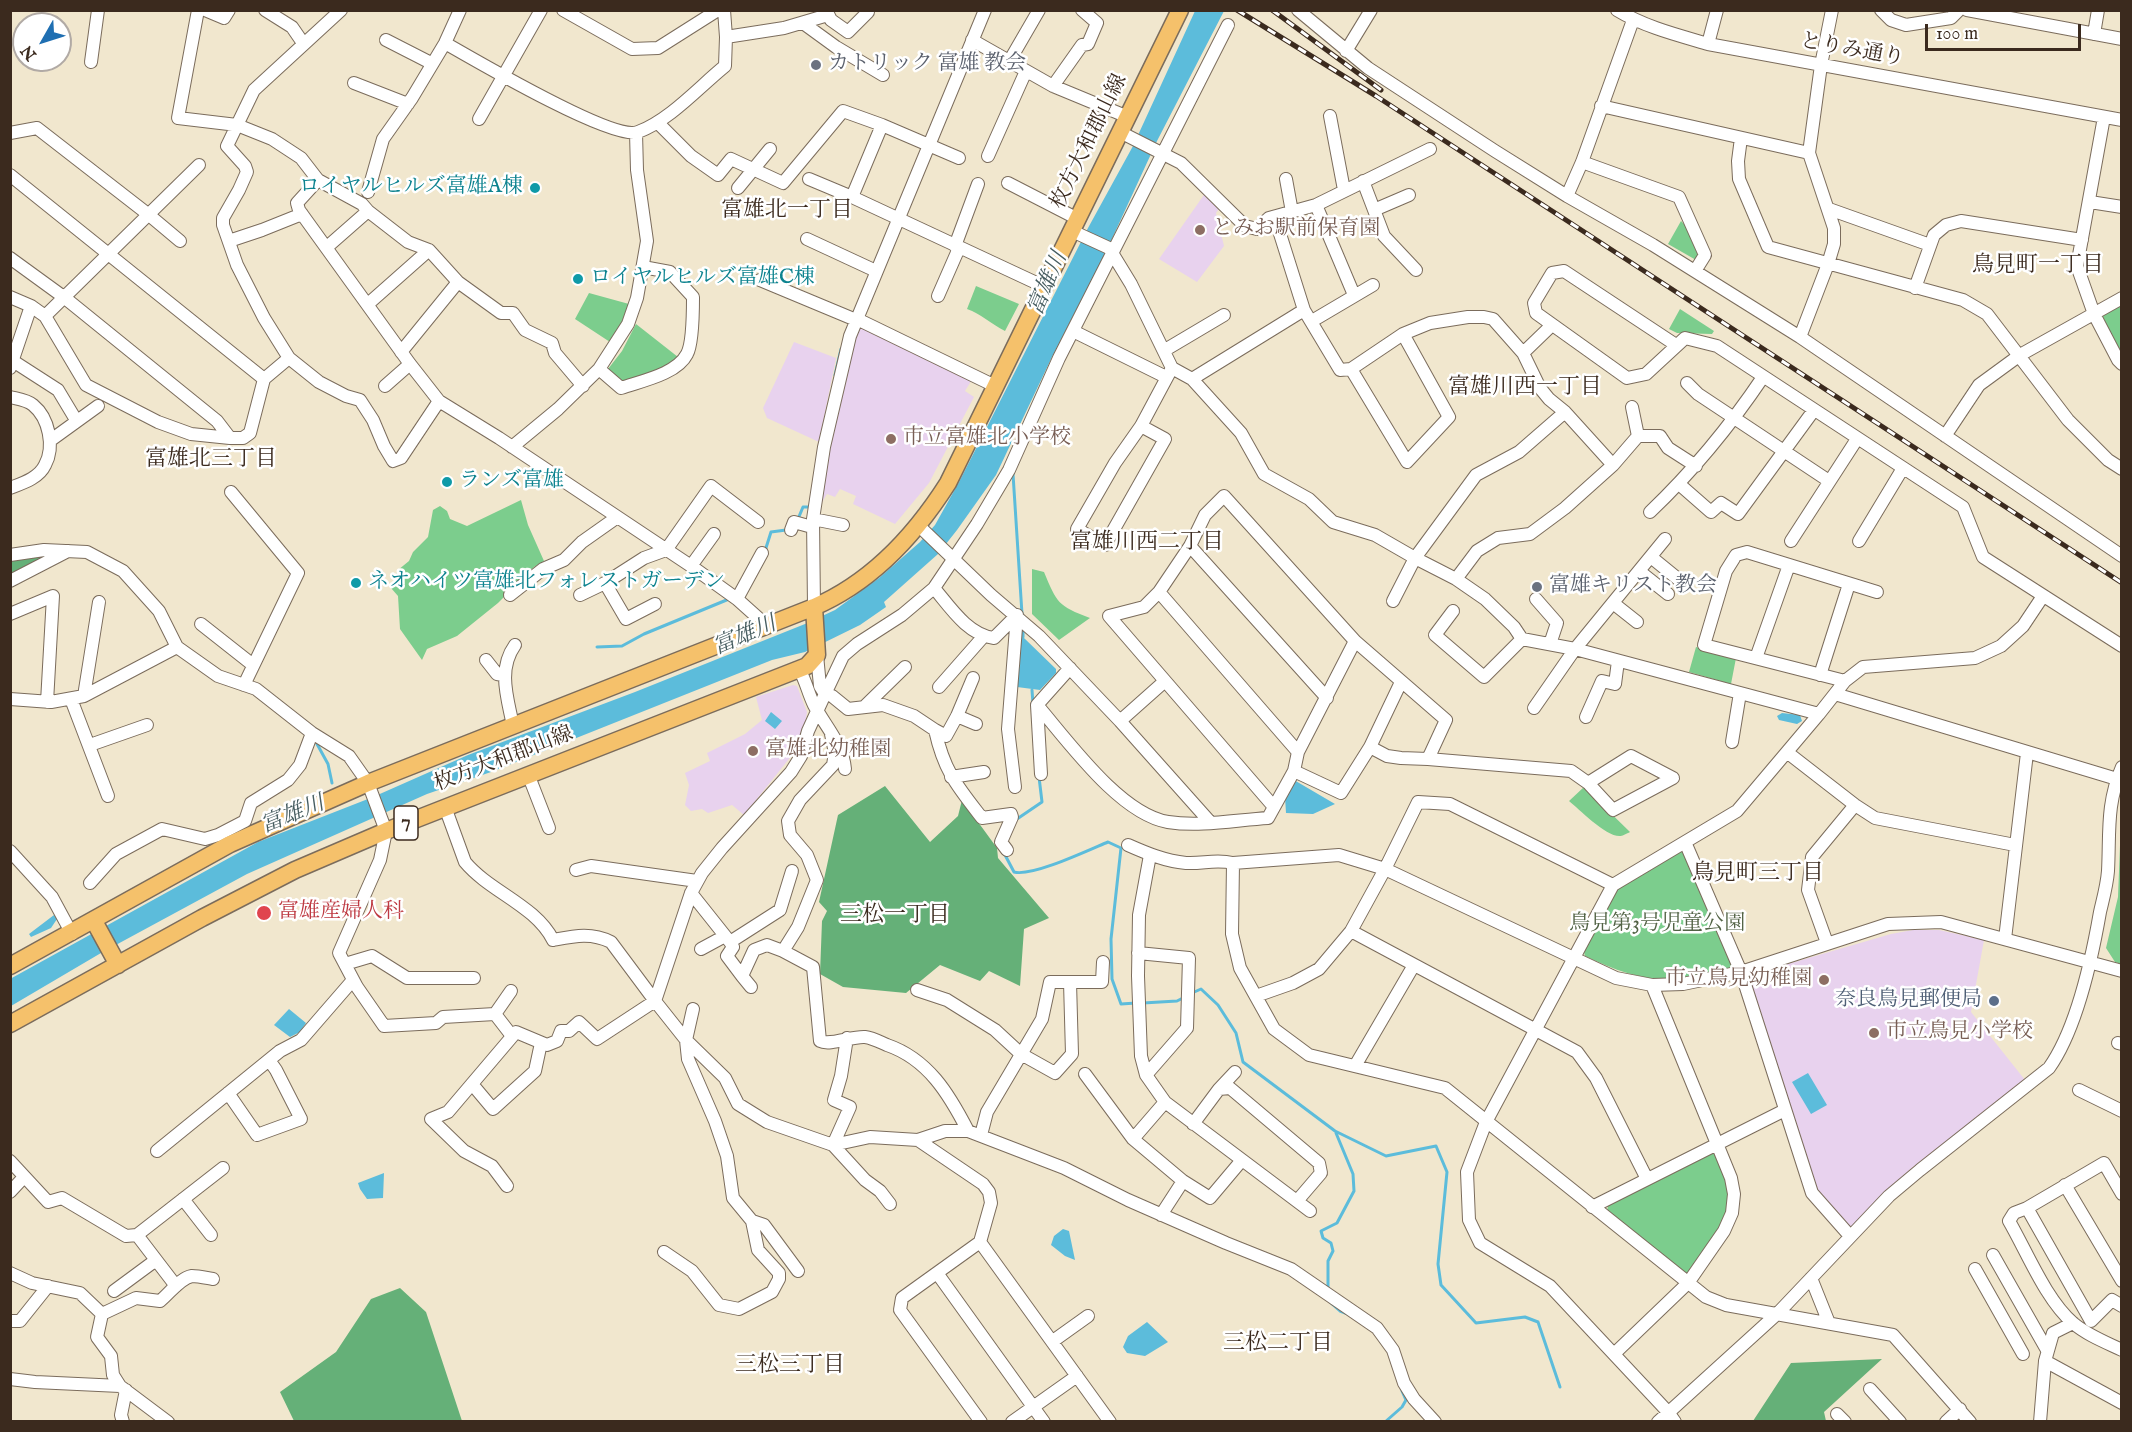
<!DOCTYPE html>
<meta charset="utf-8">
<style>
body{margin:0}
#map{position:relative;width:2132px;height:1432px;overflow:hidden;background:#f1e7ce;font-family:"IM FELL English",serif}
canvas{display:block}
.frame{position:absolute;inset:0;border:12px solid #3b2a1e;pointer-events:none}
.north{position:absolute;left:12px;top:12px;width:60px;height:60px;box-sizing:border-box;background:#fff;border:2px solid #b1aaa5;border-radius:50%;rotate:231deg;font-size:16px;font-weight:700;line-height:24px;text-align:center;color:#3b2a1e}
.north::after{content:'';display:block;margin:auto;width:21px;height:27px;background:#1f6fb2;clip-path:polygon(50% 0,100% 100%,50% 72%,0 100%)}
.scale{position:absolute;left:1925px;top:24px;width:156px;height:27px;box-sizing:border-box;border:3px solid #3b2a1e;border-top:0;padding-left:8px;font-size:18px;line-height:21px;white-space:nowrap;color:#3b2a1e;-webkit-text-stroke:4px #fff;paint-order:stroke}
</style>
<div id="map">
<canvas width="2132" height="1432"></canvas>
<div class="frame"></div>
<div class="north">N</div>
<div class="scale">100 m</div>
</div>
<script>
const ctx = document.querySelector('canvas').getContext('2d');
ctx.lineJoin = 'round';
function fill(path, color) { ctx.fillStyle = color; ctx.fill(path, 'evenodd'); }
function trace(path, color, width, dash) { ctx.strokeStyle = color; ctx.lineWidth = width; ctx.lineCap = dash ? 'butt' : 'round'; ctx.setLineDash(dash || []); ctx.stroke(path); }
function label(font, color, halo, rows, align = 'center') {
  ctx.font = font + ' "IM FELL English","Noto Serif JP",serif'; ctx.lineWidth = 5; ctx.setLineDash([]); ctx.textBaseline = 'middle'; ctx.strokeStyle = halo; ctx.fillStyle = color; for (const [text, x, y, turn = 0] of rows) {
    ctx.save(); ctx.translate(x, y); ctx.rotate((+turn || 0) * Math.PI / 180); ctx.textAlign = isNaN(turn) ? turn : align; if (halo) ctx.strokeText(text, 0, 0); ctx.fillText(text, 0, 0); ctx.restore();
  }
}
fill(new Path2D(`
 M1206,192L1221,206L1216,213L1224,246L1197,282L1159,259Z
 M859,323L973,378L965,391L974,397L929,483L895,524L853,504L856,496L840,489L835,497L827,494L817,511L819,484Z
 M794,342L836,358L819,442L767,418L763,408Z
 M793,685L797,686L807,712L802,741L797,749L744,815L732,805L708,813L702,809L691,811L685,805L689,785L685,773L710,761L707,753L745,734L762,720L756,697Z
 M1913,930H1939L1984,940L1971,1012L2025,1080L1913,1167L1886,1191L1852,1226H1848L1817,1191L1748,980L1750,975L1891,934Z`), '#e8d2ee');
fill(new Path2D(`
 M1681,221L1686,226L1700,255L1696,260L1668,244Z
 M976,286L1019,304L1005,331C991,324 981,314 967,309Z
 M589,293L629,304L621,324L610,342L575,319Z
 M2121,304V351L2113,339L2103,317L2104,313Z
 M1680,309L1714,331L1712,334L1677,333L1669,329Z
 M636,324L678,357L668,368L622,382L608,369L622,351Z
 M521,500L528,525L544,561L534,567L498,603L457,636L427,649L422,660L400,629L398,596L391,588L398,570L409,561L413,552L428,537L433,510L440,506L447,511L450,519L467,526Z
 M1032,569L1044,572C1057,603 1058,606 1090,618L1059,640L1032,614Z
 M1696,647L1736,658L1731,684L1689,672Z
 M1584,787L1630,832C1630,832 1622,836 1621,836C1607,838 1579,809 1569,801Z
 M2121,819L2122,964H2121L2115,962L2106,948L2118,897Z
 M1679,849L1683,851L1732,964L1730,968C1718,971 1706,977 1694,979C1654,984 1620,973 1585,956L1584,952L1616,889Z
 M1712,1152L1716,1154C1741,1212 1722,1225 1690,1272L1685,1273L1607,1211L1608,1206Z`), '#7ccd8d');
fill(new Path2D(`
 M64,550L11,579V558Z
 M885,786L930,842L958,816L962,800L997,848L998,858L1049,918L1024,929L1020,986L989,971L980,981L940,965L906,993L843,987L820,974L822,921L827,911L819,902L838,815Z
 M400,1288L426,1312L462,1421H294L280,1392L336,1352L371,1299Z
 M1882,1359L1824,1412L1826,1421H1753L1791,1363Z`), '#65b078');
fill(new Path2D(`
 M1195,11H1224L1157,141L1104,256L1052,357L996,475L957,530L938,554L884,602L886,607L860,625L805,652L772,660L491,772L427,794L247,874L101,953L11,1006L10,979L258,842L373,797L468,755L635,692L805,624L835,610L879,578L920,542L935,525L959,482L1088,228L1133,146Z
 M1023,637L1056,669V673L1040,690L1017,687L1021,639Z
 M771,712L782,721L775,729L765,721Z
 M1782,713L1800,715L1802,721L1797,724L1779,720L1777,716Z
 M1294,780L1335,804L1313,814L1286,813L1285,797Z
 M54,915L57,919L51,928L31,937L29,934Z
 M289,1009L306,1023L300,1032L290,1037L274,1025Z
 M1808,1073L1827,1105L1811,1114L1792,1082Z
 M384,1173L383,1198L367,1199L360,1189L358,1183Z
 M1063,1229L1069,1231L1075,1260L1065,1256L1051,1245L1054,1236Z
 M1147,1322L1168,1342L1145,1356L1127,1353L1123,1347L1128,1336Z`), '#5cbcdb');
trace(new Path2D(`
 M835,375L841,349
 M1013,474L1022,614
 M798,519L803,507H810V505
 M765,551L771,532L786,530
 M1023,627V637
 M597,647L622,646L644,634L729,599
 M1032,690L1033,704
 M317,744L328,764L332,783
 M1017,819L1042,802L1039,777
 M1004,853L1014,872C1032,877 1089,850 1108,842L1121,848L1111,939L1112,979L1121,1004L1136,1003
 M1192,993L1201,989L1218,1005L1236,1033L1243,1062L1335,1131L1386,1156L1436,1146L1447,1172L1438,1264L1441,1285L1476,1323L1525,1317L1538,1322L1560,1387
 M1143,1003L1177,1001L1183,998
 M1328,1289V1261L1333,1251L1331,1243L1323,1238L1321,1231L1337,1223L1354,1191L1353,1174L1336,1133
 M1331,1303L1340,1311L1348,1314
 M1385,1422L1402,1407L1406,1400L1402,1391`), '#5cbcdb', 3);
const minor = new Path2D(`
 M198,10L178,118L237,125L272,139L301,158L318,180L362,204L368,211L408,242L429,250L458,282L501,313H513L525,330L552,343L555,353L583,386
 M205,10L224,18L229,10
 M265,10L292,27L303,43
 M341,10L254,90L227,146L245,166L247,172L239,190L223,218V225L237,265L264,318L289,358L319,382L346,396L360,400L373,420L384,446L393,461L401,458L439,401
 M563,10L632,49L658,48L718,10
 M826,10L831,20L848,32L868,12
 M1298,10L1368,68L1495,151L1567,196L1653,245L1800,337L2122,556
 M1617,10C1645,27 1677,35 1708,44L2122,120
 M1881,10L1891,20L1906,25L1951,18L1959,10
 M1967,10L2122,39
 M803,23L836,47L883,75
 M2094,34L2098,10
 M726,37L784,28L828,15
 M386,40L431,63
 M972,40L1053,86L1128,117
 M445,43C473,59 613,141 638,132C670,120 699,87 725,66L726,37L724,10
 M1708,44L1717,10
 M1346,51L1371,10
 M1010,60L1039,10
 M91,62L98,10
 M354,83L408,104
 M1053,86L1082,45L1088,44L1097,23L1082,10
 M1601,106L1809,153
 M1330,116L1344,190
 M2104,117L2077,266L2094,314L2118,360L2122,364
 M479,119L541,10
 M658,123L691,156L718,175L731,159L783,183L843,111L882,125L959,158
 M1120,132L1181,163L1245,226L1257,229L1269,218L1316,205L1430,149
 M10,133L37,128L149,215L180,241
 M1741,138L1738,161L1739,179L1768,247L1963,300L1987,314L2068,420L2108,460L2122,469
 M988,156L1026,71
 M1582,162L1679,197L1705,255L1695,271
 M10,175L264,379
 M809,179L852,197L1045,287
 M1286,179L1292,212
 M318,180L297,203L299,210L410,364L439,401L499,438L691,566L737,599L766,625
 M1363,181L1384,236L1416,270
 M1008,183L1078,219
 M738,188L770,149
 M368,192L383,139L412,98L445,43L460,10
 M1567,196L1582,162L1633,20
 M852,197L882,125
 M2090,202L2122,207
 M1316,205L1354,295
 M1829,209L1930,245
 M1374,210L1409,195
 M1072,231L1109,248L1131,284L1172,368L1192,379L1304,310L1275,218
 M807,239L876,271
 M229,241L262,230L302,214
 M955,246L978,184
 M327,247L368,211
 M10,258L65,298L217,421L230,438H243L250,433L264,379L289,358
 M760,280L856,320
 M1915,288L1934,235L1946,225L1961,221L2082,240
 M938,296L959,248
 M10,297L31,306L45,316L86,385L158,422L191,434L230,438
 M368,304L429,250
 M1304,310L1340,370L1351,369L1403,334L1430,323L1468,317H1484L1493,319L1523,353L1540,388L1549,399L1565,412L1613,465
 M45,316L199,165
 M857,319L995,386
 M1312,321L1373,285
 M1073,331L1166,377
 M1800,337L1828,264L1834,244V228L1809,153L1821,65L1832,10
 M1676,345L1564,271L1552,273L1534,303L1536,313L1627,378L1646,374L1685,338L1717,346L1963,507L1983,557L2122,646
 M1165,350L1224,315
 M401,352L458,282
 M1523,353L1552,325
 M13,361L58,390L76,420
 M10,368L31,306
 M599,369L621,388C641,381 677,374 687,354C693,343 693,310 693,297L670,272L643,267
 M1351,369L1407,462L1449,417L1403,334
 M1192,379L1241,433L1264,474L1309,499L1333,522L1375,535L1415,558L1456,579L1485,599L1514,627L1522,639L1575,649L1819,714
 M1687,383L1698,394L1829,481
 M385,386L410,364
 M10,397C18,399 27,400 33,405C49,418 55,447 45,465C39,478 23,483 10,488
 M1632,407L1638,436
 M1141,426L1165,439L1105,545L1077,529L1115,463L1141,426L1172,368
 M1945,436L1979,385L2020,355L2122,298
 M51,440L98,406
 M512,447L558,409L599,369L628,324L637,298L647,241L637,170L636,133
 M1679,484L1711,512L1721,503L1738,514L1814,410
 M231,492L298,573L244,685
 M1650,512C1693,471 1730,426 1763,377
 M813,519L843,525
 M919,526L991,595L1039,636L1120,721L1210,822
 M791,530L794,522L812,527
 M1791,541L1857,439
 M1859,541L1903,468
 M10,555L44,550L87,552L123,571L159,611L177,647L218,676L256,689L312,733L349,756L368,783L386,831L380,860L339,953L357,987L384,1026L436,1023L443,1017L495,1014L512,1036
 M1651,557L1678,579
 M691,566L714,534
 M1639,571L1668,594
 M1456,579L1477,551L1498,538L1530,534L1565,508L1613,465L1638,436H1660L1668,448L1696,466
 M10,581L68,551
 M605,583L626,619L655,604
 M934,588C950,607 968,635 994,638L1017,615
 M1159,592L1190,546
 M510,595L543,569L564,560L582,542L616,518
 M580,595L605,583L644,558L666,550L711,486L758,522
 M737,599L762,553
 M1536,599L1557,623L1550,644
 M1393,601L1415,558L1476,475L1519,452L1565,412
 M1613,603L1637,622
 M814,607L813,519L824,447L850,336L985,10
 M1453,611L1435,635L1484,677L1522,639
 M10,614L53,596L47,702
 M201,624L253,665
 M1355,641L1446,720L1428,759
 M817,655L820,686L825,694L808,731L801,756L791,772L722,848L702,873L691,893L655,1001L686,1040L725,1078L738,1104L767,1122L833,1145L870,1137L918,1140L945,1131H968L1064,1168L1128,1200L1226,1243L1291,1269L1377,1328L1393,1350L1404,1383L1414,1399L1435,1422
 M1756,658L1789,565
 M486,660L497,674L503,675
 M799,669C806,681 808,693 814,705C825,726 843,744 845,769
 M1820,675L1849,584
 M1845,681L1704,645L1726,571L1736,555L1747,552L1877,592
 M939,687L983,637
 M1835,694L2117,779
 M84,696L99,602
 M10,699L51,702L84,696L177,647
 M71,699L108,796
 M1037,705C1068,741 1120,814 1168,822C1200,827 1236,820 1268,818L1294,771L1298,752L1355,641L1224,496L1205,515L1190,546L1327,698
 M864,707L905,667
 M1534,708L1575,649L1665,539
 M957,716L976,724
 M1586,717L1602,681L1615,684L1618,661
 M1120,721L1165,681
 M513,726C508,699 497,670 515,645
 M935,730L946,736L957,716L973,678
 M1732,742L1740,693
 M90,745L147,725
 M1370,747L1387,756L1401,758L1428,759L1571,771L1588,783L1613,810L1673,778
 M1788,753L1855,805L1875,818L2015,845
 M1294,771L1341,793L1370,747L1401,682
 M528,774L549,828
 M1041,774L1037,705L1070,668
 M951,777L984,772
 M1588,783L1631,756L1673,778
 M1015,787L1008,729L1017,615
 M445,807L465,862C490,892 535,905 553,940C574,936 591,932 611,942L655,1001L597,1039L579,1022L569,1031H561L557,1041L547,1045L516,1032L448,1112L431,1119L464,1151L492,1166L507,1186
 M1274,807L1109,616L1144,607L1159,592L1298,752
 M1685,842L1741,972L1812,1193L1850,1236
 M1128,845C1146,853 1165,861 1186,863C1203,864 1215,859 1233,863L1339,855L1385,869L1616,978L1652,985L1683,984L1741,972L1888,924L1941,922L2122,971
 M1007,850L1001,842L1012,817L1011,814L982,818C957,786 944,771 935,730L914,716L883,705L848,709L832,696L825,694L843,656L857,644L902,615L934,588L977,524L1009,470L1059,358L1228,25
 M10,851L52,897L72,934
 M1150,855L1139,915L1138,976L1141,1056L1146,1075L1165,1102L1310,1211
 M1233,863L1232,934L1240,968L1274,1029L1309,1055L1445,1088L1706,1297L1726,1305L1893,1335L1970,1422
 M576,870L591,866L697,881
 M90,883L116,854L162,829L205,839L218,835L245,821L251,803L288,780L300,765L312,733
 M691,893L730,942L733,947L727,956L742,976L754,950L767,945L783,951L813,967L820,1041C830,1046 852,1036 865,1037C873,1038 880,1042 887,1045C928,1059 949,1094 968,1131
 M1351,931L1577,1052L1596,1078L1647,1179
 M2005,939L2027,753
 M730,942L780,910L792,871
 M1827,943L1808,890L1812,857L1855,805
 M701,949L725,936
 M783,951L798,927L817,880L807,855L790,835L788,821L800,800L833,765L835,753L831,734
 M1138,953L1189,958L1187,1028L1146,1075
 M345,964L372,956L407,978H474
 M742,976L751,987
 M917,990L947,1000L995,1030L1021,1054L1055,1073L1072,1054L1070,982
 M1256,996L1293,983L1319,969L1351,931L1385,869L1418,802L1450,804L1613,885
 M495,1014L511,991
 M847,1038L841,1076L834,1100L850,1107L833,1145L865,1180L880,1191L890,1204
 M2118,1043L2122,1044
 M1355,1066L1414,965
 M1085,1074L1133,1139L1183,1181L1210,1198L1242,1160
 M472,1084L493,1109L535,1071L541,1043
 M1219,1089L1235,1072
 M2079,1090L2122,1111
 M228,1093L257,1135L301,1119L276,1070L269,1060
 M1193,1124L1219,1089L1230,1088L1319,1163L1321,1173L1297,1201
 M981,1135L987,1112L1042,1019L1050,982H1102L1103,962
 M1133,1139L1165,1102
 M918,1140L983,1184L989,1192L991,1203L980,1242L1110,1422
 M157,1151L280,1051L301,1040L353,980
 M10,1161L48,1202L62,1198L126,1236L137,1235L176,1286
 M2065,1185L2122,1281
 M10,1192L24,1177
 M183,1199L211,1235
 M1592,1207L1785,1110
 M2027,1208L2104,1163L2122,1194
 M1161,1215L1183,1181
 M752,1221L764,1225L798,1271
 M137,1235L223,1168
 M980,1242L902,1298L900,1310L981,1422
 M664,1252L692,1271L719,1305L739,1309L772,1292L779,1279V1273L758,1250L752,1221L733,1198L727,1156L715,1121L688,1059L686,1040L693,1009
 M1993,1255L2047,1350
 M1975,1269L2023,1354
 M10,1273L32,1283L80,1293L102,1314
 M937,1273L1044,1422
 M1811,1278L1829,1323
 M114,1291L156,1260
 M2122,1306L2112,1300L2091,1321L2027,1208L2014,1213L2009,1221C2027,1252 2046,1300 2073,1323C2087,1335 2105,1342 2122,1350
 M10,1321H20L48,1286
 M1053,1341L1088,1316
 M1615,1353L1688,1283L1724,1231L1732,1213L1734,1194L1731,1178L1652,985
 M2045,1361L2122,1403
 M10,1379L35,1382L120,1386L168,1422
 M120,1386L113,1375L111,1356L97,1337L102,1314L136,1298L160,1301C170,1293 180,1278 192,1276C198,1276 207,1278 213,1279
 M1870,1389L1900,1422
 M1837,1414L1845,1422
 M123,1422L121,1415L126,1390
 M1012,1422L1077,1376
 M1658,1422L1778,1313L1889,1196L1920,1170L2049,1068C2076,1030 2092,958 2100,912C2103,899 2107,885 2108,871C2110,833 2106,804 2122,767
 M1675,1422L1668,1412L1550,1286L1480,1243L1469,1220L1467,1172L1486,1122L1613,885L1737,811L1819,714L1845,681L1863,667L1975,658L2001,646L2023,626L2043,596
 M1946,1422L1960,1409
 M2040,1422L2045,1361L2053,1333L2073,1323`);
const major = new Path2D(`
 M94,921L118,965
 M10,966L230,844L368,783L814,607C872,582 915,535 948,483L1180,10
 M10,1024L202,918L295,870L386,831L807,666L817,655L814,607`);
trace(minor, '#7b6c5c', 14);
trace(major, '#7b6c5c', 19);
trace(minor, '#fff', 12);
trace(major, '#f5c16b', 16);
const rail = new Path2D(`
 M1237,10L1376,96L2122,583
 M1272,10L1381,90`);
trace(rail, '#3b2a1e', 5);
trace(rail, '#fff', 3, [9]);
for (const [x, y, r, color] of [
 [816,65,6,"#6b7280"],
 [535,188,6,"#0f9aa8"],
 [1200,230,6,"#8d6e63"],
 [578,279,6,"#0f9aa8"],
 [891,439,6,"#8d6e63"],
 [447,482,6,"#0f9aa8"],
 [356,583,6,"#0f9aa8"],
 [1537,587,6,"#6b7280"],
 [753,751,6,"#8d6e63"],
 [264,913,8,"#e0444e"],
 [1824,980,6,"#8d6e63"],
 [1994,1001,6,"#5c6f8a"],
 [1874,1033,6,"#8d6e63"]
]) { const dot = new Path2D(); dot.arc(x, y, r, 0, 2 * Math.PI); ctx.fillStyle = color; ctx.fill(dot); trace(dot, '#fff', 2); }
for (const [x, y, w] of [
 [406,823,24]
]) { const box = new Path2D(); box.roundRect(x - w / 2, y - 17, w, 34, 4.5); ctx.fillStyle = '#fff'; ctx.fill(box); trace(box, '#3b2a1e', 1.5); }
label('bold 20px', '#3b2a1e', null, [
 ["7",406,823]
]);
label('21px', '#3b2a1e', '#fff', [
 ["とりみ通り",1852,51,10],
 ["枚方大和郡山線",1090,142,-64],
 ["枚方大和郡山線",504,760,-21]
]);
label('21px', '#5b616d', '#fff', [
 ["カトリック 富雄 教会",828,65],
 ["富雄キリスト教会",1549,587]
], 'left');
label('21px', '#0d838f', '#fff', [
 ["ロイヤルヒルズ富雄A棟",523,188,"right"],
 ["ロイヤルヒルズ富雄C棟",590,279],
 ["ランズ富雄",459,482],
 ["ネオハイツ富雄北フォレストガーデン",368,583]
], 'left');
label('21px', '#785e54', '#fff', [
 ["とみお駅前保育園",1212,230],
 ["市立富雄北小学校",903,439],
 ["富雄北幼稚園",765,751],
 ["市立鳥見幼稚園",1812,980,"right"],
 ["市立鳥見小学校",1886,1033]
], 'left');
label('21px', '#be3a42', '#fff', [
 ["富雄産婦人科",278,913]
], 'left');
label('21px', '#526345', '#fff', [
 ["鳥見第3号児童公園",1657,925]
]);
label('21px', '#4e5e75', '#fff', [
 ["奈良鳥見郵便局",1982,1001]
], 'right');
label('22px', '#3b2a1e', '#fff', [
 ["富雄北一丁目",787,211],
 ["鳥見町一丁目",2038,266],
 ["富雄川西一丁目",1525,388],
 ["富雄北三丁目",211,460],
 ["富雄川西二丁目",1147,543],
 ["鳥見町三丁目",1758,874],
 ["三松一丁目",895,916],
 ["三松二丁目",1278,1344],
 ["三松三丁目",790,1366]
]);
label('italic 22px', '#475d60', '#fff', [
 ["富雄川",1049,284,-67],
 ["富雄川",745,637,-23],
 ["富雄川",293,816,-22]
]);
</script>
